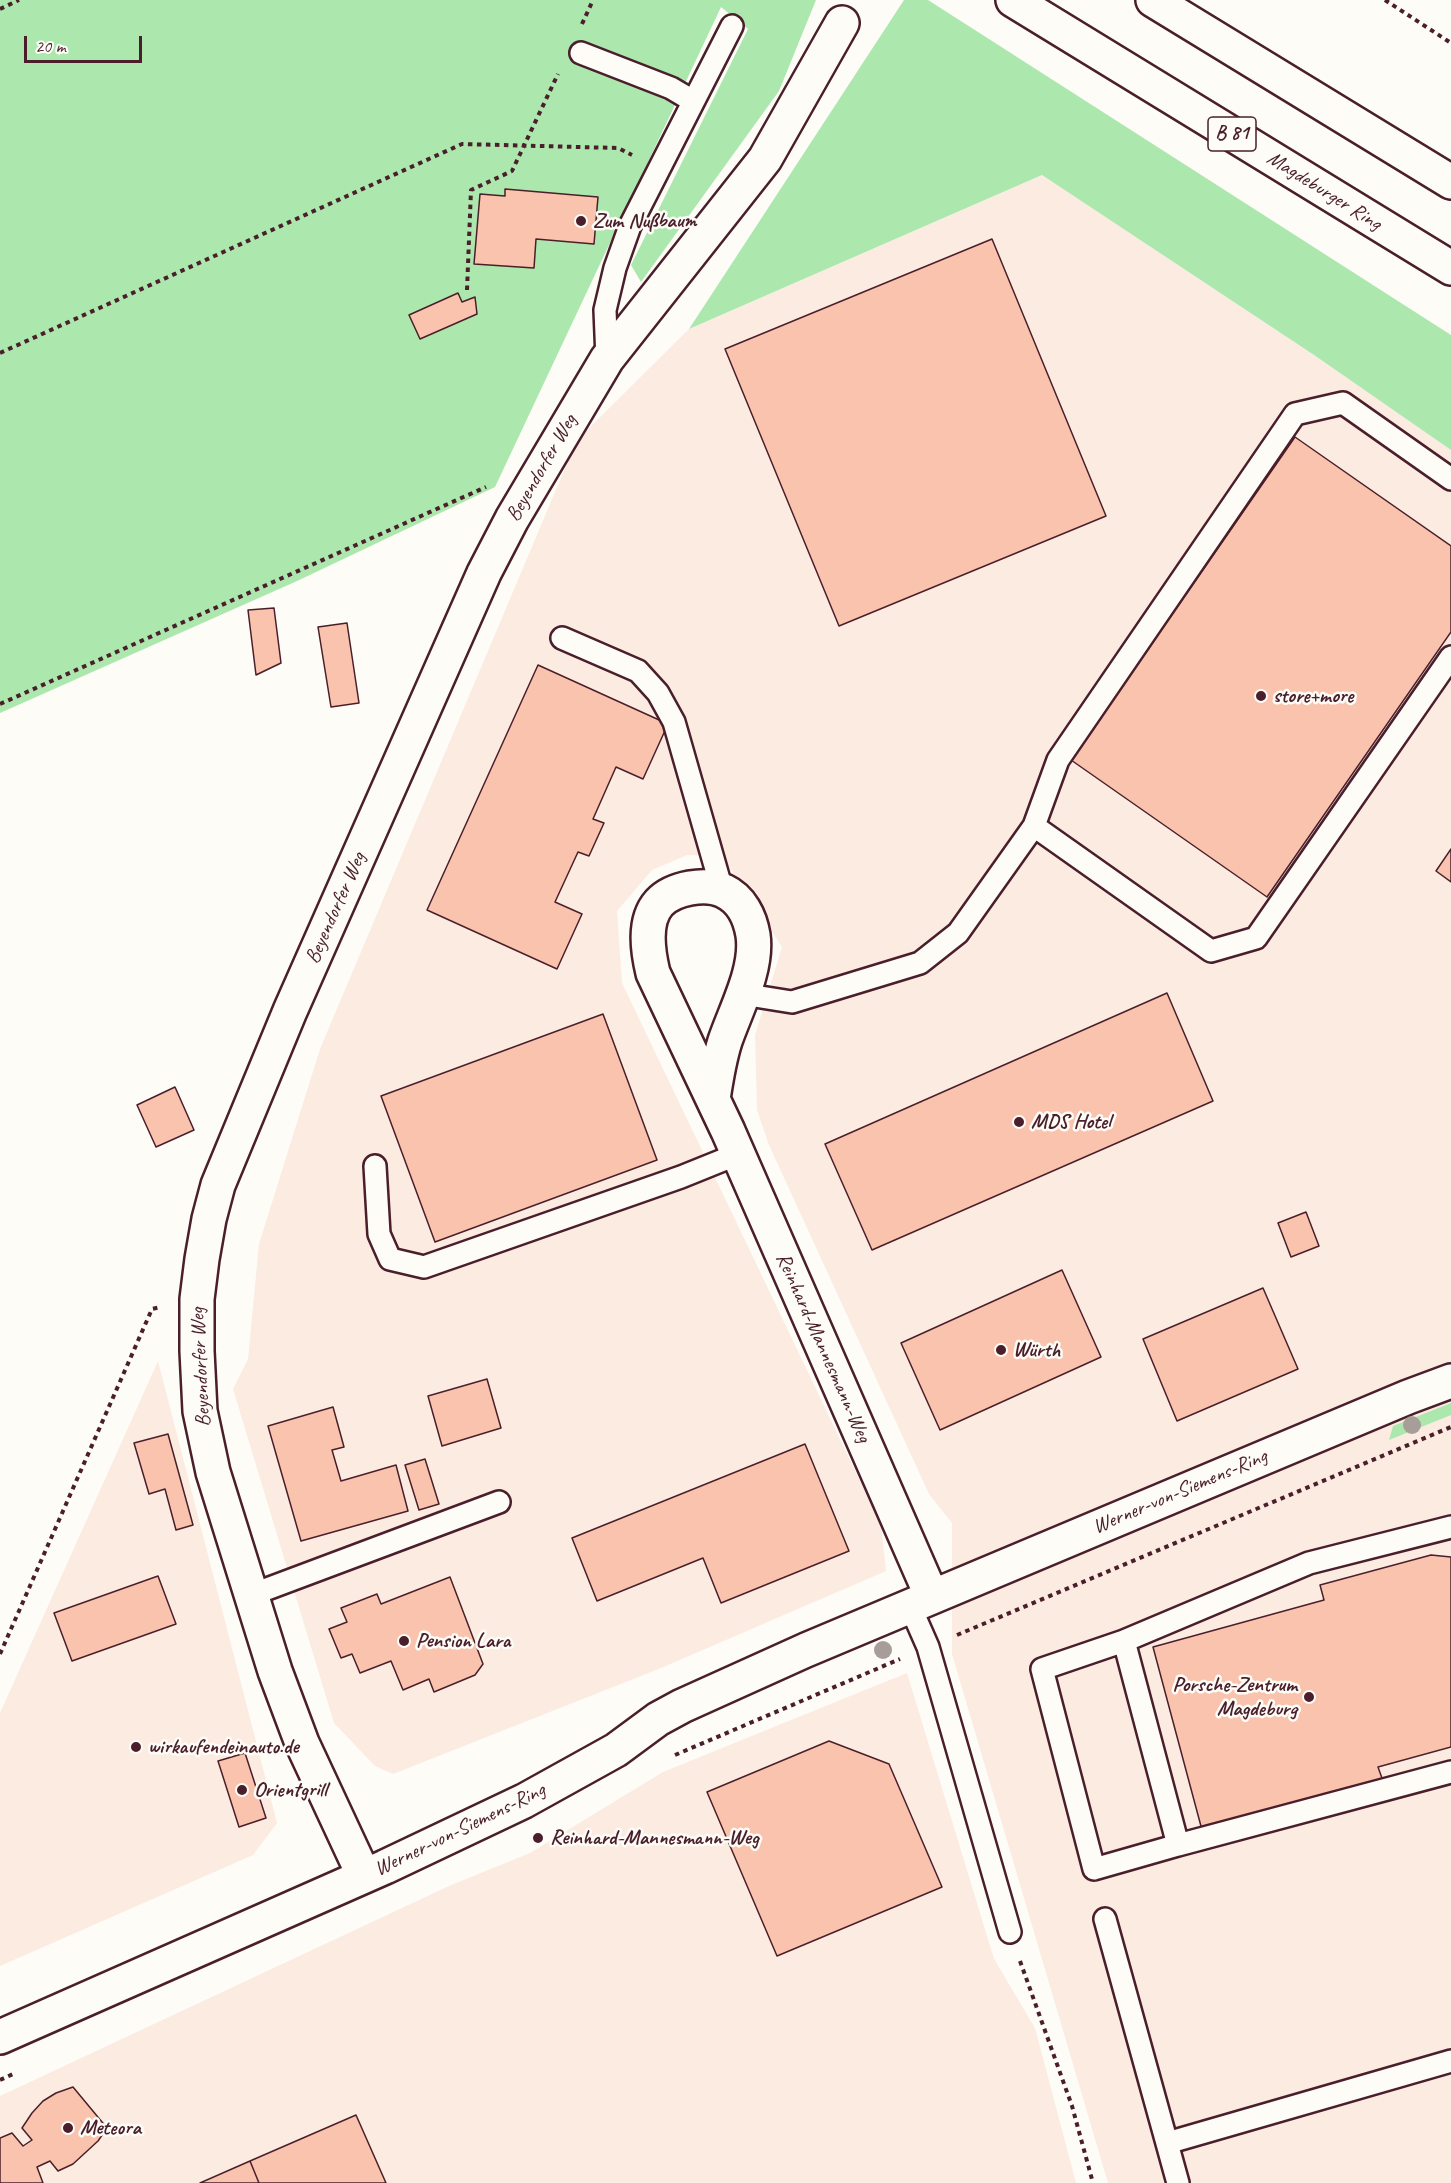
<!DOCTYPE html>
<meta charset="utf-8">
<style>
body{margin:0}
#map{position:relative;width:1451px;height:2183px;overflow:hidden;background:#fdfcf7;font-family:Caveat,sans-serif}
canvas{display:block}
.scale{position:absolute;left:24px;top:36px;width:118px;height:27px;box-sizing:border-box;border:3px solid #4a1f2b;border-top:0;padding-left:8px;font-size:18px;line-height:21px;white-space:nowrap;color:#4a1f2b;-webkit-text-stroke:4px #fdfcf7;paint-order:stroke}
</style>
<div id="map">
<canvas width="1451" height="2183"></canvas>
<div class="scale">20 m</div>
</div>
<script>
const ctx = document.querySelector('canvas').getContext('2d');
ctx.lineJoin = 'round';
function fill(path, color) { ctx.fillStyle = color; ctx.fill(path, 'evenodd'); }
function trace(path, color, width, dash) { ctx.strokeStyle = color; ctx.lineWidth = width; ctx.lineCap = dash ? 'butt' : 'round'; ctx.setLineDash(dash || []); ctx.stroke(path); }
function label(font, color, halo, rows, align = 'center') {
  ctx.font = font + ' Caveat,sans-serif'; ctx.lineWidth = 5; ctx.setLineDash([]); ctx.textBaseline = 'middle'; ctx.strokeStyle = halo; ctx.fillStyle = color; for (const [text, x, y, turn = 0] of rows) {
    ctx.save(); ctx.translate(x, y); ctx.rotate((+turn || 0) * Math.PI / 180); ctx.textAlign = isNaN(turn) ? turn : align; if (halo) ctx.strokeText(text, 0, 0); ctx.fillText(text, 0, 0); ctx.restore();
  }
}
fill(new Path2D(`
 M1042,175L1314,355L1451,450V2183H1108L952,1654V1523L929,1494L769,1145L757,1110L755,1035L782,947L722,856L687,855L652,870L617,911L622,983L881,1525L886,1571L661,1668L393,1774L375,1766L334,1723L233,1389L248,1359L259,1244L320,1049L577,440L689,329Z
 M158,1361L277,1823L253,1855L0,1966V1713Z
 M907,1673L994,1959L1035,2028L1076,2183H0V2096L449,1886L530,1853L663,1772Z`), '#fcebe1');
fill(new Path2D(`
 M0,0H816L779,91L641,282L631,265L748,29L721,7L495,487L297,581L0,713Z
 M904,0H928L1451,335V450L1314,355L1042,175L689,329Z
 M1451,1403V1415L1389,1440L1393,1426Z`), '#ace7ad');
const building = new Path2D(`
 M505,189L598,197L594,244L536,239L534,268L474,264L480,194L505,196Z
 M992,239L1106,516L839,626L725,349Z
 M458,293L462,302L475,297L477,314L420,339L409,315Z
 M1295,437L1451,546V632L1267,897L1071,760Z
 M274,608L281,663L256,675L248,610Z
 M347,623L359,703L331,707L318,627Z
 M538,665L668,724L643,779L616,767L593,819L604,823L589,856L578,852L555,902L582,914L557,969L427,910Z
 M1451,849V882L1436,871Z
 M1167,993L1213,1101L872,1250L825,1144Z
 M603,1014L657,1160L435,1242L381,1096Z
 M175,1087L194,1130L156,1147L137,1105Z
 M1306,1212L1319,1246L1291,1257L1278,1223Z
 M1062,1270L1101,1357L940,1430L901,1343Z
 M1263,1288L1298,1369L1177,1421L1143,1339Z
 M487,1379L501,1428L442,1446L428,1396Z
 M333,1407L344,1447L332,1450L341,1481L396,1465L408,1511L301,1541L268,1426Z
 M168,1434L193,1525L176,1530L165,1489L149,1494L134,1443Z
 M805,1444L849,1551L721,1603L703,1558L597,1601L572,1538Z
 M425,1459L439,1504L419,1510L405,1465Z
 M1431,1555L1451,1557V1747L1378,1767L1383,1781L1202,1830L1153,1647L1324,1600L1320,1585Z
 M158,1576L176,1624L72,1661L54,1613Z
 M450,1577L483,1664L475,1675L434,1692L429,1679L403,1690L391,1661L360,1673L352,1654L341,1658L329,1629L347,1622L341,1608L377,1594L381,1604Z
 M829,1741L889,1764L942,1887L777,1956L707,1792Z
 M245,1753L266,1818L239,1827L218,1761Z
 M73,2087L107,2128L98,2141L73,2164L58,2171L50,2161L37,2167L43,2183H0V2138L12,2133L23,2146L32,2140L22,2128L32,2113L43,2101L56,2093Z
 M356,2115L386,2183H259L250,2161Z
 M250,2161L259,2183H200Z`);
fill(building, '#fac3ad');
trace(building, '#4a1f2b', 1.5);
const service = new Path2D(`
 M581,53L671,88L693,101
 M607,359L605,310L615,268L630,226L732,26
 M562,638L638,671L658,693L674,722L722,890
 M1034,826L1211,951L1256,938L1451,657
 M742,994L792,1002L920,963L958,933L1034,826L1058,760L1295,414L1343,403L1451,479
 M375,1166L379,1234L390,1259L424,1267L681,1177L738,1154
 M251,1595L499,1502
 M910,1606L928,1647L1010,1932
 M1124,1641L1042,1669L1094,1869L1178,1845L1124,1641L1309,1563L1451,1527
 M1178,1845L1451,1772
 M1105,1919L1178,2183
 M1167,2143L1451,2061`);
const minor = new Path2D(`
 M713,1099C716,1079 719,1060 725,1041C736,1009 758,969 753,935C750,917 741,899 724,891C706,882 673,888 659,903C643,921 648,952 653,973L728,1131L932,1597
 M364,1876L302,1743L275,1671L213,1472L200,1411L197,1351V1299L202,1259L209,1219L218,1185L290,1011L484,573L512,519L607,359L765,159L842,23
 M0,2037L385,1867L524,1801L616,1750L658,1719L682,1706L806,1650L1408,1397L1451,1381`);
const trunk = new Path2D(`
 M1013,0L1451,268
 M1153,0L1451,182`);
trace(service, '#4a1f2b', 26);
trace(minor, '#4a1f2b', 38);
trace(trunk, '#4a1f2b', 38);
trace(new Path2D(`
 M1385,0L1451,43
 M0,9L19,0
 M582,24L593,0
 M467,290L471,190L512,171L558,74
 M0,353L462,144L618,148L632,155
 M0,704L486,487
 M957,1635L1451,1427
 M0,1654L152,1309L161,1307
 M675,1755L900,1659
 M1020,1961L1072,2106L1093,2183
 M0,2080L13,2074`), '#4a1f2b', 4, [4.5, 4.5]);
trace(service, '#fdfcf7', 21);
trace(minor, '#fdfcf7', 33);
trace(trunk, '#fdfcf7', 33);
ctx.fillStyle = '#a89e99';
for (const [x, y] of [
 [1412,1425],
 [883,1650]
]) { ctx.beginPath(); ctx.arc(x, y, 9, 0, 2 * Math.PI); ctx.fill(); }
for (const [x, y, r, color] of [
 [581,221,6,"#4a1f2b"],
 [1261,696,6,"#4a1f2b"],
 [1019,1122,6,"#4a1f2b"],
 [1001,1350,6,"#4a1f2b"],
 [404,1641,6,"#4a1f2b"],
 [1309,1697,6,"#4a1f2b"],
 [136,1747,6,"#4a1f2b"],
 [242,1790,6,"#4a1f2b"],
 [538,1838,6,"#4a1f2b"],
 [68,2128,6,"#4a1f2b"]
]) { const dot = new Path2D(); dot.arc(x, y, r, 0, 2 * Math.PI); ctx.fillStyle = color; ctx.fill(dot); trace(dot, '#fdfcf7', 2); }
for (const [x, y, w] of [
 [1232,134,48]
]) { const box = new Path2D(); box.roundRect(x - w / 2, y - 17, w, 34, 4.5); ctx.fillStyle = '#fdfcf7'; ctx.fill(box); trace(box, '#4a1f2b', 1.5); }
label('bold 20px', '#4a1f2b', null, [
 ["B 81",1232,134]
]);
label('21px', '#4a1f2b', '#fdfcf7', [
 ["Magdeburger Ring",1324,191,32],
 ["Beyendorfer Weg",542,468,-60],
 ["Beyendorfer Weg",336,908,-66],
 ["Reinhard-Mannesmann-Weg",823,1348,66],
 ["Beyendorfer Weg",201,1367,-93],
 ["Werner-von-Siemens-Ring",1180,1492,-23],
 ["Werner-von-Siemens-Ring",460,1830,-26]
]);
label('bold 21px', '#4a1f2b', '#fdfcf7', [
 ["Zum Nußbaum",593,221],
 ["store+more",1273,696],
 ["MDS Hotel",1031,1122],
 ["Würth",1013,1350],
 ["Pension Lara",416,1641],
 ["Porsche-Zentrum",1297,1685,"right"],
 ["Magdeburg",1297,1709,"right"],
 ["wirkaufendeinauto.de",148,1747],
 ["Orientgrill",254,1790],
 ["Reinhard-Mannesmann-Weg",550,1838],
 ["Meteora",80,2128]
], 'left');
</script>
